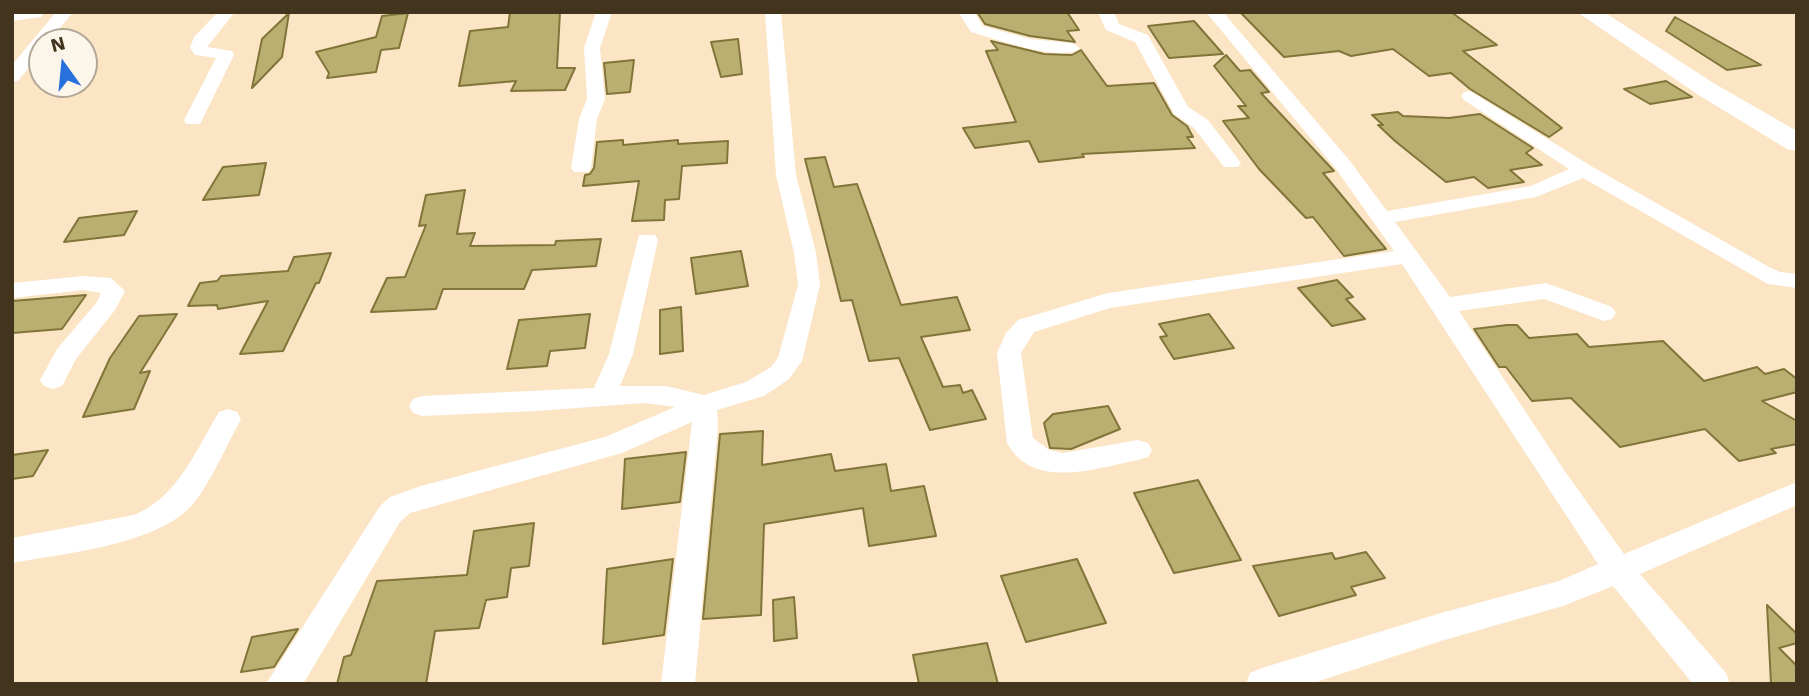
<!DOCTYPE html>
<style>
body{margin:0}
#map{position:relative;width:1809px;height:696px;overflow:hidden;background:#fbe5c5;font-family:"Work Sans",sans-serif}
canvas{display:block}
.frame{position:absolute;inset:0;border:14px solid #42341d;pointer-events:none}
.north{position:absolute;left:28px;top:28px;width:70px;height:70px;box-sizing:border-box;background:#fcf5ea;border:2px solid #b2a898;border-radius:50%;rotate:345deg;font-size:19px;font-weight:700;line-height:28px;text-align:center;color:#42341d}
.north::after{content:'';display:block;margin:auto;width:24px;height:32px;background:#2671dc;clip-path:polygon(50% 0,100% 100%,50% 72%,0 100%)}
</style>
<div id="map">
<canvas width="1809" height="696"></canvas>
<div class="frame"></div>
<div class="north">N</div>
</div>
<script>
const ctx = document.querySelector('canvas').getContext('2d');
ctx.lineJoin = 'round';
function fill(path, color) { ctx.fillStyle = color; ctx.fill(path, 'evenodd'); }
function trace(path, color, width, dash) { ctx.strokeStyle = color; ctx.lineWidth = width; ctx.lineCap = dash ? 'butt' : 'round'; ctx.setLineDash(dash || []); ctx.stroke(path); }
const building = new Path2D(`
 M510,12H560L557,68H575L565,90L511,91L516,81L459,86L470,31L508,27Z
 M977,12H1067L1079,30L1067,31L1075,42L1030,36L985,24Z
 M1240,12H1451L1497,45L1463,51L1562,128L1549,137L1470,89L1451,73L1429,76L1393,49L1351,56L1339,51L1284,57Z
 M289,13L282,57L252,88L262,39Z
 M408,13L399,48L381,50L376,72L327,78L329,73L316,52L376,37L382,16Z
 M1675,17L1761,65L1727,70L1666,31Z
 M1194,21L1223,54L1169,58L1148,26Z
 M738,39L742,74L721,77L711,42Z
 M991,41L1044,54L1072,55L1081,50L1107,86L1154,83L1172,115L1187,126L1193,137H1187L1195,148L1082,154L1084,157L1039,162L1029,141L975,148L963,128L1016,122L986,51L998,50Z
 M1226,55L1240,71L1250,70L1269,92L1261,93L1334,171L1323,173L1386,249L1344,256L1313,217L1306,218L1259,169L1223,121L1249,118L1238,106H1246L1214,66Z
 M634,60L630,92L607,94L604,63Z
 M1666,81L1692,97L1650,104L1624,89Z
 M1398,112L1403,116L1449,118L1480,114L1533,148L1526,153L1542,165L1510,170L1524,182L1488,188L1474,177L1446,182L1395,141L1378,125H1383L1372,115Z
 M623,140V145L678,140V144L728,141L727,163L682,166L679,199L665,200L664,220L632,221L639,181L583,186L585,175L590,174L594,168L597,142Z
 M825,157L834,187L857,184L901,305L957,297L970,330L921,337L943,387L960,385L963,393L972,390L986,419L930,430L899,358L869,361L852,300L841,301L805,159Z
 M266,163L259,195L203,200L223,167Z
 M465,190L457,234L475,233L470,246L555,245L556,241L601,239L596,266L532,270L524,289H443L436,309L371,312L387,278L405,277L426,225L419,226L426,195Z
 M137,211L124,235L64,242L79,218Z
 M741,251L748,286L696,294L691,258Z
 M331,253L319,283H316L283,351L240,354L268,301L218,309L217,305L188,306L200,283L217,281L221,276L288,271L294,257Z
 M1337,280L1353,297L1346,299L1365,319L1332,326L1298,288Z
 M86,295L62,329L12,333V301Z
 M681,307L683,351L660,354V310Z
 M177,314L140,373L150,371L134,409L83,417L110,358L139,316Z
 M590,314L585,348L550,351L547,366L507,369L519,320Z
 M1209,314L1234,348L1174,359L1160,337L1167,336L1159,324Z
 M1507,325H1517L1529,338L1577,334L1589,347L1663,341L1704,381L1757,367L1765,374L1784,369L1797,379V392L1762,401L1797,421V444L1771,449L1776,453L1739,461L1705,429L1620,447L1571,398L1532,401L1506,367H1499L1474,329Z
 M1108,406L1120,429L1071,449L1050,448L1044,423L1053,414Z
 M763,431L762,465L831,454L835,471L886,464L891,491L924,486L936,536L869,546L863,508L764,524L761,615L703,619L720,434Z
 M48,450L33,476L12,479V455Z
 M686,452L680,502L622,509L625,459Z
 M1198,480L1241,560L1174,573L1134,493Z
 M534,523L529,566L511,568L507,597L486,600L479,628L435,631L426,684H337L344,657L351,655L377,581L467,575L474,531Z
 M1366,552L1385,578L1351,587L1356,595L1279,616L1253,566L1332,553L1335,559Z
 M673,559L664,635L603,644L607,569Z
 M1077,559L1106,623L1026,642L1001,576Z
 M794,597L797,638L774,641L773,600Z
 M1767,605L1797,634V643L1779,648L1797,666V684H1771Z
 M298,629L274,667L241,672L252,637Z
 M987,643L998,684H919L913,655Z`);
fill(building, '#baae71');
trace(building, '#817539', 2);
fill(new Path2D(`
 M56,12H73L49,42H42V51L18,81L12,82V65Z
 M218,12H235L207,47L232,51L234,55L200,124H186L184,120L216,58L195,55L190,48L194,37Z
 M596,12H612L600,48L605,99L597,119L591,168L588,172H574L571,168L579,119L587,99L584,48Z
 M765,12H781L796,175L816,253L820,285L802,361L789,379L764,396L717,410L718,426L695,684H661L692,422L622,453L410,513L400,522L303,684H266L380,506L390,497L421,486L605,437L675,407L645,403L536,411L422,416L413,413L409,406L413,399L422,396L594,388L609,354L639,235H655L658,240L633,354L620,386H666L704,395L746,382L771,367L778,358L798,285L794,253L776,175Z
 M958,12H974L983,26L1030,39L1072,43L1080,48C1065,64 992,38 971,32Z
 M1098,12H1114L1119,24L1148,35L1188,107L1208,120L1241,163L1238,167H1224L1194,128L1174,114L1135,42L1106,30Z
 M1206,12H1223L1350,161L1387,211L1531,186L1569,169L1464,100L1461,96L1464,92L1470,91L1591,166L1769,267L1780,272L1797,274V288L1768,284L1583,178L1536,197L1395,222L1450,297L1546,283L1612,307L1616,313L1612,319L1604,321L1544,299L1459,311L1564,470L1624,554L1797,482V505L1640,574L1726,673L1730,684H1693L1613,586L1563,606L1441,641L1310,684H1246L1250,673L1262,668L1441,613L1559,581L1598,564L1402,264L1110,308L1034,332L1021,353L1033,438L1049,450L1063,453L1138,440L1148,443L1152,450L1148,457L1138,460C1097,468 1033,491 1007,443L997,353L1006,333L1018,320L1108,293L1394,251L1336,169Z
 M84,276L111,278L125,291L115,310L76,359L62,386L53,389L44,386L40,380L57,349L97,302L101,293L84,290L12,298V283Z
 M228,409L237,412L241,419C227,445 214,475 197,499C164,545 65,553 12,563V538L134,515C178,497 196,450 219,412Z`), '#fff');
fill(new Path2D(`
 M12,12H44L41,17L12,21Z
 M1577,12H1604L1715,84L1797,131V151L1787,149L1697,94Z`), '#fff');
</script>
